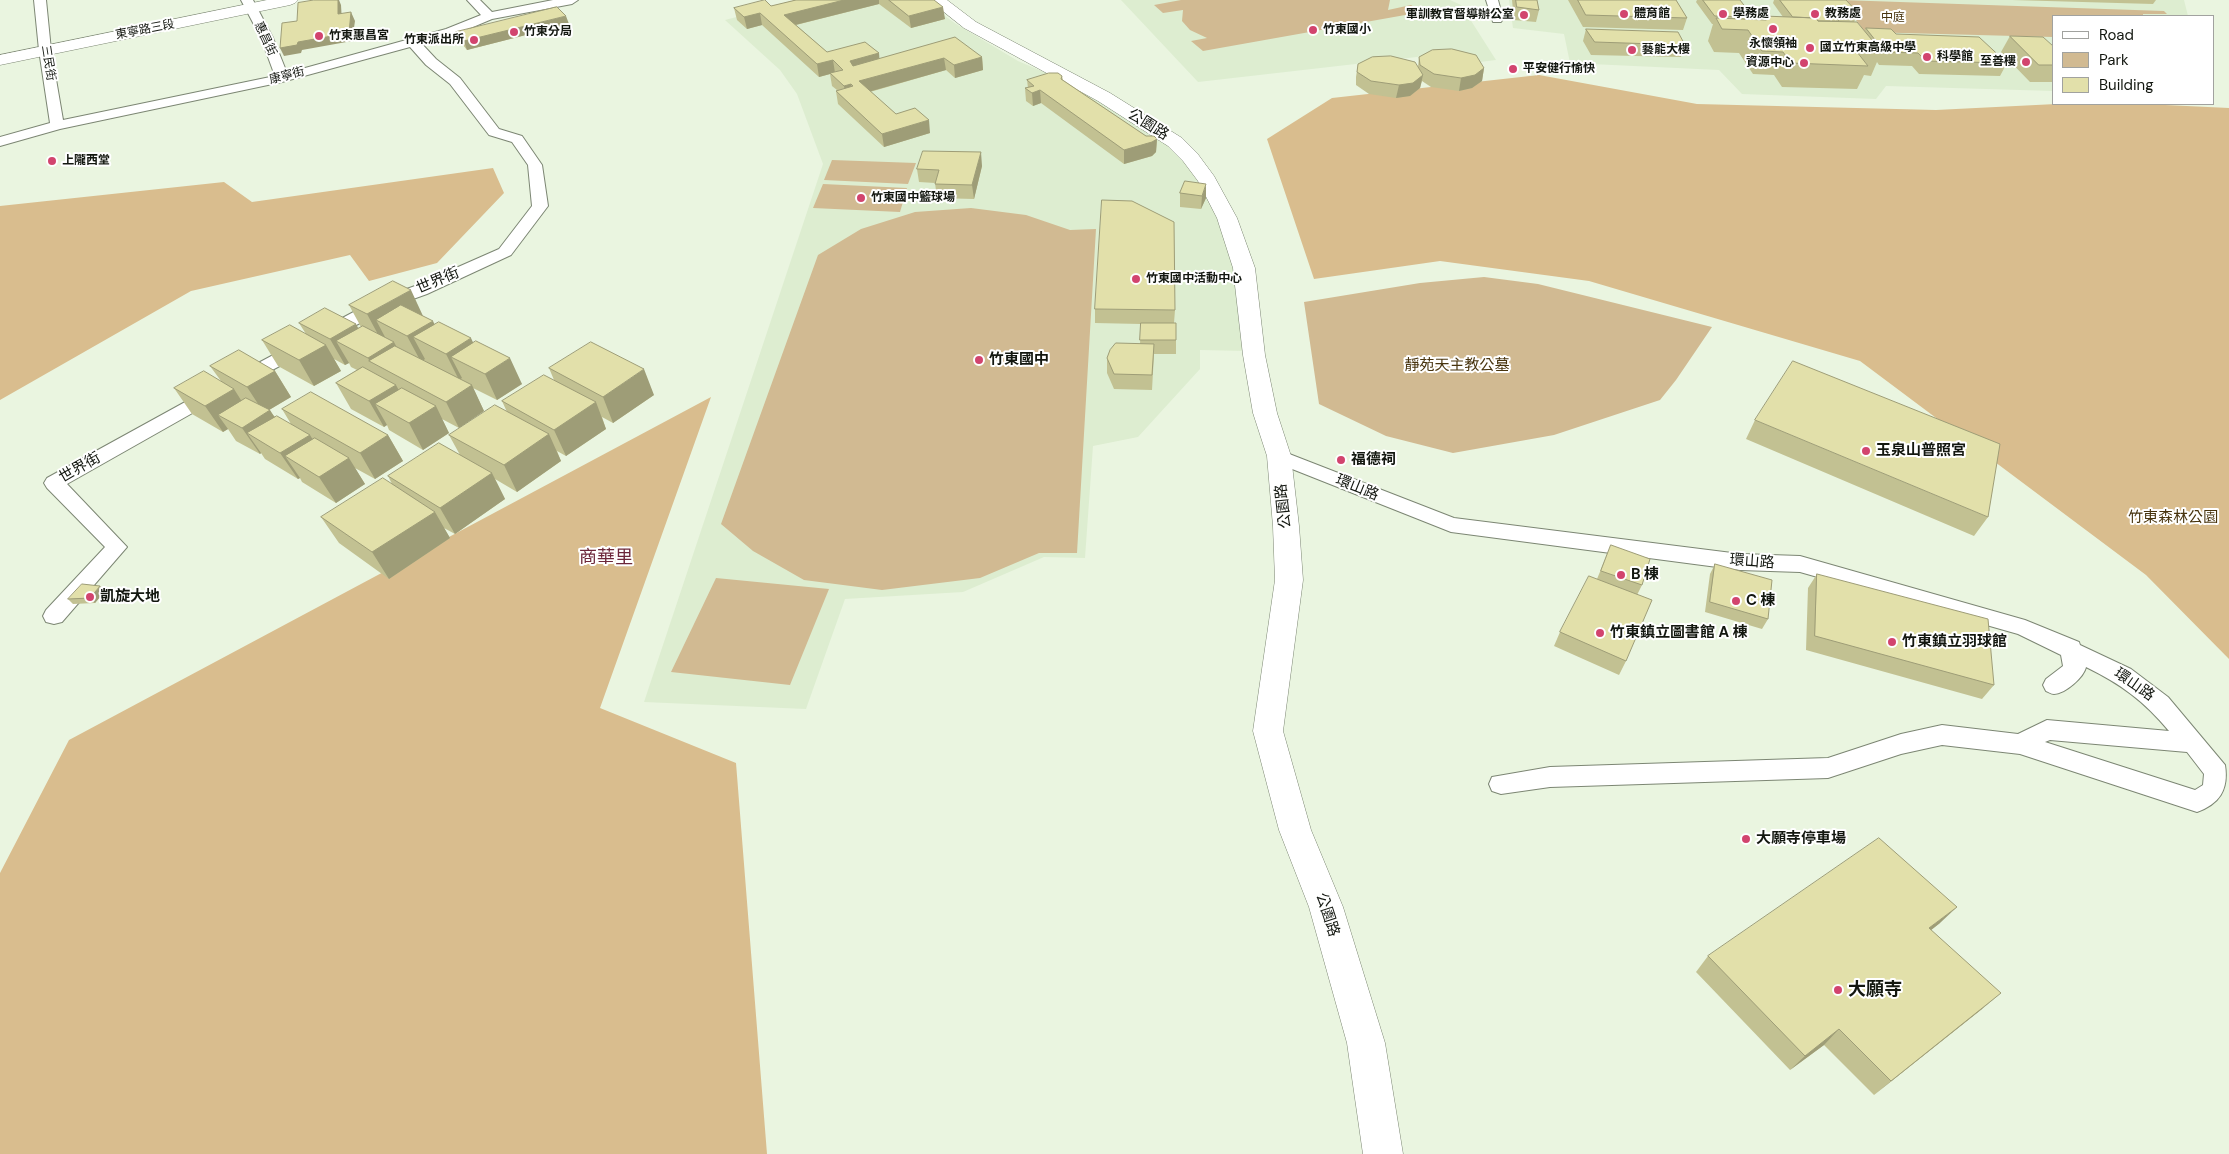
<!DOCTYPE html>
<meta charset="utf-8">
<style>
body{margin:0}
#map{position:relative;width:2229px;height:1154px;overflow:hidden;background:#eaf5e0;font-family:"DM Sans",sans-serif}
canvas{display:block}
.legend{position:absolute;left:2052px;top:15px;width:162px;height:90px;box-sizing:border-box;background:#fff;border:1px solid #a1a29f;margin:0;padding:6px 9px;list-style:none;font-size:15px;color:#131710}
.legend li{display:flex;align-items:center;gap:10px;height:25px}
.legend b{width:25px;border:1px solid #a1a29f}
</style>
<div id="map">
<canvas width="2229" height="1154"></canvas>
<ul class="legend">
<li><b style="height:6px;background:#fff"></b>Road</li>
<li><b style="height:14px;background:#d1ba92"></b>Park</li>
<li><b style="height:14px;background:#e2e0aa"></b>Building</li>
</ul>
</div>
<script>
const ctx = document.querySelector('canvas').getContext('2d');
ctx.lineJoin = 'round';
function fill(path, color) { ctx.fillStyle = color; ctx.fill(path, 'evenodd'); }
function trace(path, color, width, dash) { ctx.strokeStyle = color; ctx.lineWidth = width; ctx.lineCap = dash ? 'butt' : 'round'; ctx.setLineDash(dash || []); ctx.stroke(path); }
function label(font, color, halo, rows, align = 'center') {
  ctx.font = font + ' "DM Sans","Noto Sans TC",sans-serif'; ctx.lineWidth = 4; ctx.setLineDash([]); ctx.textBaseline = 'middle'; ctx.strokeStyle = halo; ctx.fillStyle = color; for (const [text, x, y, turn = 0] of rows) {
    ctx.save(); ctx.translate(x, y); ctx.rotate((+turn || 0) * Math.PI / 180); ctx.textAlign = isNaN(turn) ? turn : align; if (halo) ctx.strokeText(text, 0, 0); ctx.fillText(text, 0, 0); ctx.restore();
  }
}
fill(new Path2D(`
 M802,0H923L956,24L1018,61L1091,92L1178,140L1233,227L1247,351L1200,350V369L1138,437L1093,446L1085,558L1044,557L963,592L845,599L806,709L644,702L823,164L797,94L780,70L725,20Z
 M1121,0H1450L1461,5L1496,60L1464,64L1443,54L1198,82Z
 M1509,0H2184L2188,16H2053V91L1886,86L1876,99L1742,94L1719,70L1570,63L1564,34L1513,28Z`), '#ddedd0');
fill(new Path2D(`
 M1181,0H1390L1388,10L1411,5L1422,12L1203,51L1191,41L1207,38L1190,30L1182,21L1183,10L1163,13L1154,5Z
 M1841,0L2164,11L2167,14H2143V16H2053V37L1865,32Z
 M832,160L916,163L908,184L824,180Z
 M823,184L907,188L900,212L813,208Z
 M971,208L1026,215L1070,230L1096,229L1077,553H1039L980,578L882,590L804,580L753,551L721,524L818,255L861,229L915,212Z
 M1484,277L1538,284L1712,327L1676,380L1660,400L1554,435L1453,453L1386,436L1319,404L1304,302L1420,283Z
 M716,578L829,589L790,685L671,672Z`), '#d1ba92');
fill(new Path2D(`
 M1539,75L1697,104L1936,110L2056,104H2144L2229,108V659L2146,575L1860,361L1589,281L1440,261L1314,279L1267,139L1332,98Z
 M493,168L504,193L437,263L369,281L350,255L191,291L0,400V206L224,182L252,202Z
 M711,397L600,708L736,763L767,1154H0V873L69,740Z`), '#d9bd8e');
const street = new Path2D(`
 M34,0H46L51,50L63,120L275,76L261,38L241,0H253L273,38L287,73L446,29L481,15L467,0H480L492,12L553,0H578L572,4L492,19L454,35L422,44L436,59L460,78L499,129L522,136L542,165L548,206L511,255L427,294L388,308L246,384L240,386L234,384L231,380L234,376L376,300L415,286L499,249L532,206L528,165L512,142L489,135L450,84L426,65L410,47L282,82L60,129L0,146V137L50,123L39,50Z
 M1486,0H1498L1503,19L1501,22H1493Z
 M213,388L219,390L222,394L219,398L67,484L127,547L62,622L54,624L46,622L43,616L46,610L105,547L47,488L44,483L47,478L207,390Z
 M1279,450L1454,518L1740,554L1800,556L2025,620L2079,642L2080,645L2131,669L2168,697L2225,765C2229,790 2219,804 2197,812L2020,754L1942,745L1901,754L1828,778L1550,787L1501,794L1492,791L1489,784L1492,777L1550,767L1828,758L1901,734L1942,725L2018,734L2047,720L2169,731C2144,701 2121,684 2086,667C2084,677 2065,694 2054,694C2051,694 2049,692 2046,691L2043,685L2046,679L2063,666L2061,655L2018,634L1800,572L1740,570L1451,532L1272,461L1269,456L1272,451ZM2050,740L2187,752L2204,774L2203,785L2195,790L2045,742Z`);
const secondary = new Path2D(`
 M267,0H298L295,3L290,5L0,65V55Z
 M929,0H947L976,22L1110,93L1182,138L1197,153L1214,176L1237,218L1255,268L1265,355L1277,413L1291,456L1299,526L1303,580L1283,731L1311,830L1343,907L1385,1043L1403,1154H1363L1347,1043L1309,907L1279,830L1253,731L1275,580L1273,526L1267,456L1253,413L1243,355L1233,268L1217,218L1198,181L1183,161L1168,146L1098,101L964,28Z`);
trace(street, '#7c8673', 2);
trace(secondary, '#7c8673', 1);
fill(street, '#fff');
fill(secondary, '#fff');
fill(new Path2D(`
 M796,0H934L945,19L911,28L879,4L796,25L827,52L879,53V59L982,57L983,70L955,78L946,70L870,92L896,114L930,133L884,147L838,104L836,91L837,90L832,86L830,74L819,77L762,25L747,29L737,20L734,8L771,6Z
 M1512,0H1537L1539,10L1536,22L1514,20Z
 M1568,0H1676L1687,18L1683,30L1583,27Z
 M1697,0H1740L1753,17V20H1761L1763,16L1783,17L1773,3L1774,0H1846L1858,13L1854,22L1864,31L1866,28L1896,34L2007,63L2000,76L1919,74L1912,66L1879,65L1877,62L1871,76L1864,75L1857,89L1782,87L1774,75L1753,74L1739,53L1714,52L1708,41L1713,24H1712L1696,2Z
 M2012,0H2156L2153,4Z
 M569,24L467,50L459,40L456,32Z
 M1586,29L1685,45L1681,57L1591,55L1583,41Z
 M2010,36L2053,46V82H2030L2001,52Z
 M1419,57L1484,68L1482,81L1472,88L1459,91L1431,87L1422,81L1420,88L1410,96L1396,98L1369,94L1356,85V77L1358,64L1418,67Z
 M1062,76L1063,80L1146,136L1157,139L1156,152L1152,156L1124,164L1041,103L1033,106L1026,101L1025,88H1028L1027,80Z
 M982,166L974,199L937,198L935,183L919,182L917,169Z
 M1185,181L1206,198L1201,209L1180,207V193Z
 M349,305L423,316L434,325L474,343L522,384L497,400L473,388L484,411L459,428L442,419L449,433L423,450L389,430L387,425L384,427L351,409L336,383L357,370L351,367L349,363L345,365L334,359L341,371L314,386L278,366L262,340L306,334L299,323L358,328L361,327Z
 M1095,309L1175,310L1174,323L1176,340V354H1154L1152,390L1114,389L1107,373V358L1140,344L1141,324L1095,323Z
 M210,366L275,371L291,397L269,410L275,417L291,424L282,409L388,435L403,461L375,479L355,468L365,484L336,503L302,482L300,478L298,479L265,459L261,453L260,454L236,441L228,429L223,432L192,414L174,388L221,381Z
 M549,368L654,395L613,423L602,417L606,429L566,456L557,451L561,461L517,492L495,479L505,499L455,534L444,528L450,538L389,579L339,543L321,517L392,484L388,476L460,455L449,435L507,412L502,401L554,380Z
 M1755,420L1988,517L1974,536L1746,439Z
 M1611,545L1642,585L1637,595L1626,661L1619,675L1554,646L1560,632L1597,579Z
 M1715,564L1768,619L1762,629L1705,612L1710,574Z
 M1817,574L1994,685L1982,699L1806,650L1808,588Z
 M105,591L95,603L73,604L68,599Z
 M1940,923L1931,930L1982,1009L1874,1095L1824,1045L1790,1070L1696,972L1708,956Z`), '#c2c192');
fill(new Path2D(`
 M338,0H339L341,5L342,22L338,14Z
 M844,0H879V4L787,27L784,15Z
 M943,7L945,19L911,28L909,16Z
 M351,12L355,21L352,41L302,50L301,53L284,56L280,48L298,42Z
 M760,13L762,25L747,29L744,17Z
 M566,16L569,24L467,50L464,41Z
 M879,53L880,66L852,73L850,61Z
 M982,57L983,70L955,78L954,65Z
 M944,58L946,70L861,94L859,81Z
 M833,60L835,73H830V74L819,77L817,64Z
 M1484,68L1482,81L1472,88L1459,91L1461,78Z
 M1423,75L1420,88L1410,96L1396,98L1399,85Z
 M851,84L853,97L846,99L844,86Z
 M1040,90L1041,103L1033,106L1032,93Z
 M929,120L930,133L884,147L882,134Z
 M1157,139L1156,152L1152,156L1124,164V150Z
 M981,152L982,166L974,199L972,185Z
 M1206,184V198L1201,209L1202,196Z
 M411,290L423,316L397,331L376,320L385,337L381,340L367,314Z
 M433,321L445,347L413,337L425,359L421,362L407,336Z
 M356,324L370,350L336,341L349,363L345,365L330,339Z
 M471,338L483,364L451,357L462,378L459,380L446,354Z
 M394,342L408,369L370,362L368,358Z
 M326,345L341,371L314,386L299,360Z
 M510,358L522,384L497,400L485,374Z
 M644,369L654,395L613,423L603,397Z
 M275,371L291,397L264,413L247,387Z
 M396,385L410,411L375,404L387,425L384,427L369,401Z
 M472,385L484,411L459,428L446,402Z
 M234,389L251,416L218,415L228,429L223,432L205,406Z
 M596,402L606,429L566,456L554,430Z
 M436,406L449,433L423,450L409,423Z
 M270,410L287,437L247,433L261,453L260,454L242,428Z
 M549,434L561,461L517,492L504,465Z
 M310,435L326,461L285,456L300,478L298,479L280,453Z
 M388,435L403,461L375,479L360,453Z
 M349,458L365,484L336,503L319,477Z
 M492,473L505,499L455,534L440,508Z
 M435,512L450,538L389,579L372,552Z
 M100,586L105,591L95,603L90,598Z
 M1957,907L1940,923L1912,945L1929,928Z
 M2001,993L1982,1009L1874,1095L1891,1081Z
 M1839,1029L1824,1045L1790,1070L1805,1056Z`), '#9e9d77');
const building = new Path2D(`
 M314,0H338V14L351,12L349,33L298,42L297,45L280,48L282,23L297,21L298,3Z
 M765,0L771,6L796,0H844L784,15L827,52L865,42L879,53L850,61L853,66L955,37L982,57L954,65L944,58L859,81L896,114L915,108L929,120L882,134L836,91L853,86L851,84L844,86L830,73L843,70L833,60L817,64L760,13L744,17L734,8Z
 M889,0H934L943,7L909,16Z
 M1516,0H1537L1539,10L1517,7Z
 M1578,0H1676L1687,18L1586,15Z
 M1703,0H1740L1753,17L1715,16Z
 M1780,0H1846L1858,13H1832L1839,21H1818L1816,18L1793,17Z
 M557,7L566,16L464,41L456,32Z
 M1763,16L1816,18L1818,21L1857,22L1882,52H1857L1868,66L1791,63L1783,52L1762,51L1748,30L1722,29L1716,18L1766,20Z
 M1866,28L1891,29L1896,34L1979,37L2007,63L1926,61L1918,53L1885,52Z
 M1586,29L1678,32L1685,45L1595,42Z
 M2010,36L2043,37L2053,46V65H2039Z
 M1452,49L1476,55L1484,68L1475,75L1461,78L1434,74L1420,65L1419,57L1432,50Z
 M1391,56L1415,62L1423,75L1413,83L1399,85L1371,81L1357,72L1358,64L1372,57Z
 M1049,73H1058L1062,76L1061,79L1146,136H1154L1157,139L1152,142L1124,150L1040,90L1032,93L1025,88L1034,86L1027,80Z
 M923,151L981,152L972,185L935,184L939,170L917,169Z
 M1185,181L1206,184L1202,196L1180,193Z
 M1102,200L1132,201L1174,222L1175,310L1095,309Z
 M393,281L411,290L367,314L349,305Z
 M401,305L433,321L407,336L376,320Z
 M325,308L356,324L330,339L299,323Z
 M439,322L471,338L446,354L413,337Z
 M1141,323H1176V340H1140Z
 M290,325L326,345L299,360L262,340Z
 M363,326L394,342L368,358L336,341Z
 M476,341L510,358L485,374L451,357Z
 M591,342L644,369L603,397L549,368Z
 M1116,343L1154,344L1152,375L1114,374L1107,358L1110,350Z
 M395,346L472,385L446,402L369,361Z
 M239,350L275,371L247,387L210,366Z
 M1793,361L2000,444L1988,517L1755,420Z
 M363,367L396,385L369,401L336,383Z
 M204,371L234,389L205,406L174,388Z
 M544,375L596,402L554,430L502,401Z
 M402,388L436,406L409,423L375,404Z
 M311,392L388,435L360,453L282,409Z
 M246,398L270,410L242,428L218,415Z
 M495,405L549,434L504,465L449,435Z
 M277,416L310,435L280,453L247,433Z
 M315,438L349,458L319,477L285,456Z
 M439,443L492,473L440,508L388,476Z
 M383,478L435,512L372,552L321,517Z
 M1611,545L1650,559L1642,585L1601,571Z
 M1715,564L1772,580L1768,619L1710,602Z
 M1817,574L1988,619L1994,685L1815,636Z
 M1589,576L1652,600L1626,661L1560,632Z
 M82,584L100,586L90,598L68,599Z
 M1879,838L1957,907L1929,928L2001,993L1891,1081L1839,1029L1805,1056L1708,956Z`);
fill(building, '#e2e0aa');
trace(building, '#9e9d77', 1);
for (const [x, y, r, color] of [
 [1624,14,5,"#d2446e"],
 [1723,14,5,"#d2446e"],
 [1815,14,5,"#d2446e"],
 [1524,15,5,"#d2446e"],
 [1773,29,5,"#d2446e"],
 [1313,30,5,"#d2446e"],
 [514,32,5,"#d2446e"],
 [319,36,5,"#d2446e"],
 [474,40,5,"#d2446e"],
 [1810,48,5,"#d2446e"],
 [1632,50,5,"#d2446e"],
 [1927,57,5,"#d2446e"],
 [2026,62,5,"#d2446e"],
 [1804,63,5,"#d2446e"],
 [1513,69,5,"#d2446e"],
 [52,161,5,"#d2446e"],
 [861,198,5,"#d2446e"],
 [1136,279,5,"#d2446e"],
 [979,360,5,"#d2446e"],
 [1866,451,5,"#d2446e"],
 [1341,460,5,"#d2446e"],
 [1621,575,5,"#d2446e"],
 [90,597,5,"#d2446e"],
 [1736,601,5,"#d2446e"],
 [1600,633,5,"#d2446e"],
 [1892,642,5,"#d2446e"],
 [1746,839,5,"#d2446e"],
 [1838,990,5,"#d2446e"]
]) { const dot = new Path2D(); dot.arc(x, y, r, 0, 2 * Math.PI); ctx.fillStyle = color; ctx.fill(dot); trace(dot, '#fff', 2); }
label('bold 12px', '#131710', '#fff', [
 ["體育館",1634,14],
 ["學務處",1733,14],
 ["教務處",1825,14],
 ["軍訓教官督導辦公室",1514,15,"right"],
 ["竹東國小",1323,30],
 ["竹東分局",524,32],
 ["竹東惠昌宮",329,36],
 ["竹東派出所",464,40,"right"],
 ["永懷領袖",1773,44,"center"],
 ["國立竹東高級中學",1820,48],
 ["藝能大樓",1642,50],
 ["科學館",1937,57],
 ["至善樓",2016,62,"right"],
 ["資源中心",1794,63,"right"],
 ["平安健行愉快",1523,69],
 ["上隴西堂",62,161],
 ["竹東國中籃球場",871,198],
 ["竹東國中活動中心",1146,279]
], 'left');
label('12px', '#48340e', '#fff', [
 ["中庭",1893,18]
]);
label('12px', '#131710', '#fff', [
 ["東寧路三段",145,30,-11],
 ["惠昌街",265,39,65],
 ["三民街",48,63,81],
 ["康寧街",287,76,-14]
]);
label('15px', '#131710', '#fff', [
 ["公園路",1148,125,32],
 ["世界街",438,281,-23],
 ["世界街",80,468,-30],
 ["環山路",1357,488,22],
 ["公園路",1284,506,-96],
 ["環山路",1752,562,4],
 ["環山路",2134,685,35],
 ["公園路",1327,915,72]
]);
label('bold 15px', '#131710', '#fff', [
 ["竹東國中",989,360],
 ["玉泉山普照宮",1876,451],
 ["福德祠",1351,460],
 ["B 棟",1631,575],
 ["凱旋大地",100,597],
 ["C 棟",1746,601],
 ["竹東鎮立圖書館 A 棟",1610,633],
 ["竹東鎮立羽球館",1902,642],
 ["大願寺停車場",1756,839]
], 'left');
label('15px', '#48340e', '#fff', [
 ["靜苑天主教公墓",1457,366],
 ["竹東森林公園",2173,518]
]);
label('18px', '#6c273a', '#fff', [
 ["商華里",606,558]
]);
label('bold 18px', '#131710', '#fff', [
 ["大願寺",1848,990]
], 'left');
</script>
